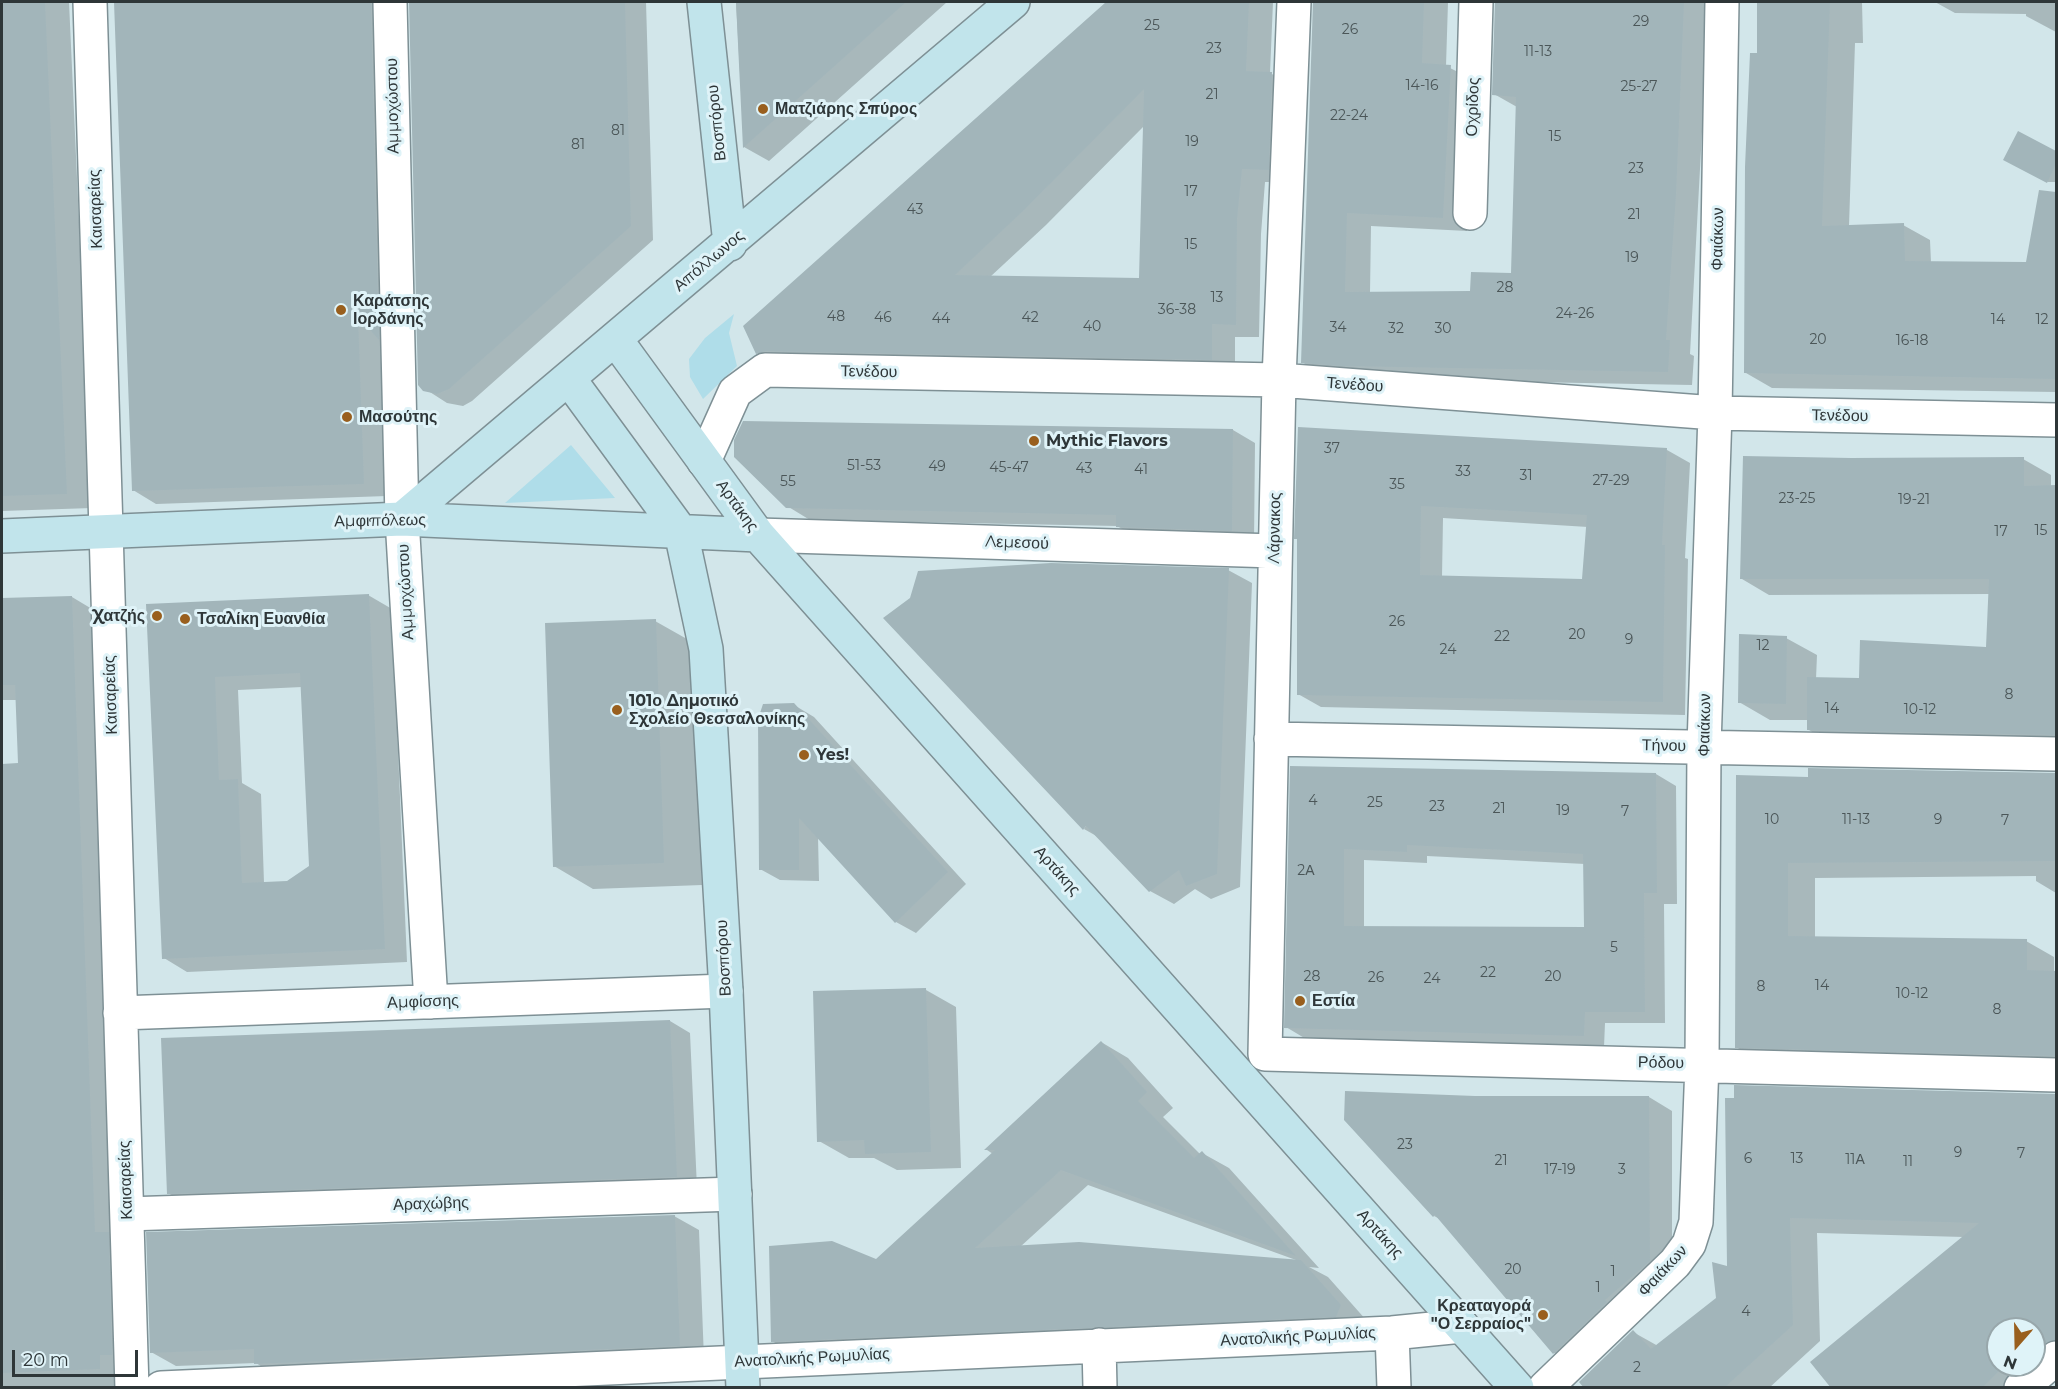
<!DOCTYPE html>
<meta charset="utf-8">
<style>
body{margin:0}
#map{position:relative;width:2058px;height:1389px;overflow:hidden;background:#d2e6ea;font-family:Montserrat,sans-serif}
canvas{display:block}
.frame{position:absolute;inset:0;border:3px solid #2e3638;pointer-events:none}
.north{position:absolute;left:1986px;top:1317px;width:60px;height:60px;box-sizing:border-box;background:#dff3f8;border:2px solid #98a7ab;border-radius:50%;rotate:200deg;font-size:16px;font-weight:700;line-height:24px;text-align:center;color:#2e3638}
.north::after{content:'';display:block;margin:auto;width:21px;height:27px;background:#995f1e;clip-path:polygon(50% 0,100% 100%,50% 72%,0 100%)}
.scale{position:absolute;left:12px;top:1350px;width:126px;height:27px;box-sizing:border-box;border:3px solid #2e3638;border-top:0;padding-left:8px;font-size:18px;line-height:21px;white-space:nowrap;color:#2e3638;-webkit-text-stroke:4px #dff3f8;paint-order:stroke}
</style>
<div id="map">
<canvas width="2058" height="1389"></canvas>
<div class="frame"></div>
<div class="north">N</div>
<div class="scale">20 m</div>
</div>
<script>
const ctx = document.querySelector('canvas').getContext('2d');
ctx.lineJoin = 'round';
function fill(path, color) { ctx.fillStyle = color; ctx.fill(path, 'evenodd'); }
function trace(path, color, width, dash) { ctx.strokeStyle = color; ctx.lineWidth = width; ctx.lineCap = dash ? 'butt' : 'round'; ctx.setLineDash(dash || []); ctx.stroke(path); }
function label(font, color, halo, rows, align = 'center') {
  ctx.font = font + ' Montserrat,sans-serif'; ctx.lineWidth = 6; ctx.setLineDash([]); ctx.textBaseline = 'middle'; ctx.strokeStyle = halo; ctx.fillStyle = color; for (const [text, x, y, turn = 0] of rows) {
    ctx.save(); ctx.translate(x, y); ctx.rotate((+turn || 0) * Math.PI / 180); ctx.textAlign = isNaN(turn) ? turn : align; if (halo) ctx.strokeText(text, 0, 0); ctx.fillText(text, 0, 0); ctx.restore();
  }
}
fill(new Path2D(`
 M734,314L729,333L737,366L703,399L690,377L689,359L705,338Z
 M571,445L615,498L505,503Z`), '#afdde9');
fill(new Path2D(`
 M2,2H69L92,508L2,511Z
 M115,2H401L402,352L381,340L387,496L156,504L133,490Z
 M410,2H646L653,240L472,401L463,406L447,403L419,385Z
 M736,2H947L769,161L744,147Z
 M1108,2H1273L1270,73L1296,87L1292,182H1265L1261,234L1259,337H1235V373L781,367L757,353L745,326ZM1144,126L1140,280L990,277L1046,225Z
 M1315,2H1448L1446,66L1474,80L1467,231L1371,226L1370,293H1472L1512,274L1517,107L1494,94L1496,2H1709L1690,354L1694,356L1692,385L1367,379L1326,376L1302,362Z
 M1759,2H1862L1863,43H1855L1849,226L1903,225L1930,240L1931,263H2027L2029,254L2056,255V392L1772,388L1746,373Z
 M1935,2H2056V32L2026,16V14L1955,13Z
 M2019,133L2056,152V182H2048L2015,165Z
 M1299,428L1667,450L1690,463L1685,558L1688,559L1685,715L1321,707L1298,694ZM1443,518L1588,527L1583,580L1442,577Z
 M1233,430L1255,443L1254,543L1140,539L1117,526L810,520L787,506Z
 M2023,459L2051,475V487H2056V750L1836,746L1809,730V720H1770L1739,702L1786,638L1817,655L1816,679L1860,680L1987,649L1990,594L1769,595L1742,579L1851,460Z
 M1228,570L1252,583L1240,887L1211,899L1195,889L1174,904L1150,891L1100,838L1084,829Z
 M368,595L392,609L407,962L187,972L164,958L148,605ZM302,687L311,867L287,882L264,883L261,794L242,783L238,690Z
 M72,597L97,612L118,1388H2V765H20L17,700H2V600Z
 M655,621L694,643L702,885L593,889L554,866Z
 M794,705L814,717L966,884L916,933L896,922L818,837L819,881L780,880L760,869Z
 M1291,767L1656,774L1676,786L1677,904H1664L1665,1023H1605L1604,1047L1306,1039L1286,1027ZM1427,856L1585,864V928L1364,927V860L1427,863Z
 M1809,770L2056,774V893L2036,881V876L1815,878V938L2026,941L2054,957V972H2056V1071L1764,1063L1736,1047L1809,779Z
 M926,990L956,1007L961,1168L897,1170L874,1158H849L819,1141Z
 M670,1021L690,1033L697,1188L189,1205L168,1193Z
 M1101,1042L1128,1058L1173,1108L1163,1117L1200,1154L1202,1153L1229,1168L1319,1268L1309,1267L1328,1277L1367,1321L799,1357L772,1341L876,1261L993,1154L987,1150ZM1088,1185L1296,1260L1020,1247Z
 M1736,1087L2056,1095V1373L2041,1388H1827L1964,1237L1817,1233L1820,1341L1769,1388H1586L1633,1332L1658,1346L1717,1299L1729,1267ZM1998,1329H2034V1365H1998Z
 M1649,1097L1672,1111V1274L1577,1366L1554,1353L1442,1220L1434,1216L1475,1098Z
 M674,1216L699,1230L704,1359L280,1378L256,1363L176,1366L151,1352Z`), '#0003');
fill(new Path2D(`
 M2,2H45L67,494L2,496Z
 M114,2H371L379,340L358,316L364,484L132,491Z
 M409,2H625L631,226L449,389L437,394L423,391L418,385Z
 M736,2H906L743,148Z
 M1106,2H1249L1246,71L1272,72L1269,170L1242,169L1237,219L1236,325L1212,324V360L765,351L756,354L743,326ZM1144,89L1139,278L955,275L1023,211Z
 M1313,2H1424L1422,63L1451,65L1443,218L1347,213L1345,292L1470,291L1471,272L1511,273L1516,97L1492,95L1495,2H1684L1676,195L1666,340H1670L1668,372L1342,366L1301,363Z
 M1757,2H1830L1822,226L1904,223L1905,261L2026,262L2039,190L2056,192V379L1744,373L1745,167L1750,53H1757Z
 M2018,131L2056,151V164L2047,183L2003,160Z
 M743,421L1233,429L1232,531L1116,527V515L786,508L734,457V440Z
 M1298,427L1667,448L1662,545H1665L1663,702L1297,695V539H1294ZM1421,506L1587,515L1582,579L1420,575Z
 M1743,456L1851,458L2024,457V486L2056,485V735L1807,730V677L1859,678L1860,640L1986,647L1989,579H1740Z
 M1051,563L1229,568L1217,874L1186,886L1179,870L1149,892L1086,826L1083,830L883,618L910,598L918,571Z
 M369,594L385,949L162,959L146,604ZM300,673L309,866L287,881L242,883L238,779L219,780L215,677Z
 M72,596L95,1232H109L112,1355H100V1369L2,1373V1270H6L2,1136V764L18,763L15,685H2V598Z
 M656,619L664,863L553,867L545,623Z
 M1739,634L1787,636L1786,704L1738,703Z
 M794,703L948,872L895,923L799,818V870H759L758,719L763,704Z
 M1290,766L1656,773L1657,893H1644L1645,1012H1585L1584,1036L1284,1028ZM1407,845L1583,854L1584,927L1344,926V849L1407,852Z
 M1808,768L2056,773V861L1788,863V936L2027,939V970L2056,971V1056L1735,1048L1736,775L1808,777Z
 M926,988L931,1152L865,1154L864,1140L817,1142L813,991Z
 M670,1020L677,1177L167,1194L161,1038Z
 M1101,1041L1147,1092L1138,1101L1194,1158L1202,1151L1296,1256L1061,1170L975,1248L1079,1242L1301,1260L1341,1305L1336,1317L771,1342L769,1246L832,1241L876,1259L995,1150H984Z
 M1734,1085L2056,1094V1340L2044,1343L2034,1336V1329H1998V1365H2005L1982,1388H1831L1810,1362L1979,1223L1790,1218L1793,1325L1724,1388H1584L1579,1382L1633,1330L1651,1349L1716,1298L1712,1262L1727,1266L1725,1098H1734Z
 M1345,1091L1475,1096H1649L1650,1261L1605,1300L1607,1302L1553,1354L1435,1215L1433,1217L1344,1120Z
 M675,1215L680,1346L254,1364V1349L150,1353L146,1232Z`), '#a2b5ba');
const street = new Path2D(`
 M90,2L132,1388
 M390,2L402,519L431,1002
 M1470,213L1476,2
 M704,461L735,392L765,370L1279,380L1715,413L2056,420
 M758,535L1275,551
 M1271,739L2056,754
 M120,1013L726,991
 M1265,1054L1279,380L1294,2
 M1265,1054L2056,1075
 M127,1214L735,1194
 M1392,1333L1394,1388
 M1099,1345L1100,1388
 M161,1388L1392,1333L1462,1326
 M1545,1388L1675,1263L1689,1244L1696,1222L1702,1064L1704,746L1715,413L1722,2
 M2021,1388L2056,1358`);
const secondary = new Path2D(`
 M704,2L730,244
 M616,340L758,535L1517,1388
 M569,379L681,532L706,649L726,991L743,1388
 M402,519L1013,2
 M2,536L402,519L758,535`);
trace(street, '#7e9095', 36);
trace(secondary, '#7e9095', 36);
trace(street, '#fff', 33);
trace(secondary, '#c1e4eb', 33);
for (const [x, y, r, color] of [
 [763,109,6,"#995f1e"],
 [341,310,6,"#995f1e"],
 [347,417,6,"#995f1e"],
 [1034,441,6,"#995f1e"],
 [157,616,6,"#995f1e"],
 [185,619,6,"#995f1e"],
 [617,710,6,"#995f1e"],
 [804,755,6,"#995f1e"],
 [1300,1001,6,"#995f1e"],
 [1543,1315,6,"#995f1e"]
]) { const dot = new Path2D(); dot.arc(x, y, r, 0, 2 * Math.PI); ctx.fillStyle = color; ctx.fill(dot); trace(dot, '#dff3f8', 2); }
label('14px', '#4b5658', null, [
 ["29",1641,22],
 ["25",1152,26],
 ["26",1350,30],
 ["23",1214,49],
 ["11-13",1538,52],
 ["14-16",1422,86],
 ["25-27",1639,87],
 ["21",1212,95],
 ["22-24",1349,116],
 ["81",618,131],
 ["15",1555,137],
 ["19",1192,142],
 ["81",578,145],
 ["23",1636,169],
 ["17",1191,192],
 ["43",915,210],
 ["21",1634,215],
 ["15",1191,245],
 ["19",1632,258],
 ["28",1505,288],
 ["13",1217,298],
 ["36-38",1177,310],
 ["24-26",1575,314],
 ["48",836,317],
 ["46",883,318],
 ["42",1030,318],
 ["44",941,319],
 ["14",1998,320],
 ["12",2042,320],
 ["40",1092,327],
 ["34",1338,328],
 ["32",1396,329],
 ["30",1443,329],
 ["20",1818,340],
 ["16-18",1912,341],
 ["37",1332,449],
 ["51-53",864,466],
 ["49",937,467],
 ["45-47",1009,468],
 ["43",1084,469],
 ["41",1141,470],
 ["33",1463,472],
 ["31",1526,476],
 ["27-29",1611,481],
 ["55",788,482],
 ["35",1397,485],
 ["23-25",1797,499],
 ["19-21",1914,500],
 ["15",2041,531],
 ["17",2001,532],
 ["26",1397,622],
 ["20",1577,635],
 ["22",1502,637],
 ["9",1629,640],
 ["12",1763,646],
 ["24",1448,650],
 ["8",2009,695],
 ["14",1832,709],
 ["10-12",1920,710],
 ["4",1313,801],
 ["25",1375,803],
 ["23",1437,807],
 ["21",1499,809],
 ["19",1563,811],
 ["7",1625,812],
 ["10",1772,820],
 ["11-13",1856,820],
 ["9",1938,820],
 ["7",2005,821],
 ["2Α",1306,871],
 ["5",1614,948],
 ["22",1488,973],
 ["28",1312,977],
 ["20",1553,977],
 ["26",1376,978],
 ["24",1432,979],
 ["14",1822,986],
 ["8",1761,987],
 ["10-12",1912,994],
 ["8",1997,1010],
 ["23",1405,1145],
 ["9",1958,1153],
 ["7",2021,1154],
 ["6",1748,1159],
 ["13",1797,1159],
 ["11Α",1855,1160],
 ["21",1501,1161],
 ["11",1908,1162],
 ["17-19",1560,1170],
 ["3",1622,1170],
 ["20",1513,1270],
 ["1",1613,1272],
 ["1",1598,1288],
 ["4",1746,1312],
 ["2",1637,1368]
]);
label('16px', '#2e3638', '#dff3f8', [
 ["Αμμοχώστου",393,106,-91],
 ["Οχρίδος",1473,107,-88],
 ["Βοσπόρου",717,123,-96],
 ["Καισαρείας",96,209,-92],
 ["Φαιάκων",1718,239,-89],
 ["Απόλλωνος",709,261,-40],
 ["Τενέδου",869,372,1],
 ["Τενέδου",1355,385,4],
 ["Τενέδου",1840,416,1],
 ["Αρτάκης",737,506,54],
 ["Αμφιπόλεως",380,521,-1],
 ["Λάρνακος",1275,528,-89],
 ["Λεμεσού",1017,543,2],
 ["Αμμοχώστου",406,592,-93],
 ["Καισαρείας",111,695,-92],
 ["Φαιάκων",1705,725,-89],
 ["Τήνου",1664,746,1],
 ["Αρτάκης",1057,871,48],
 ["Βοσπόρου",724,958,-93],
 ["Αμφίσσης",423,1002,-2],
 ["Ρόδου",1661,1063,1],
 ["Καισαρείας",126,1180,-92],
 ["Αραχώβης",431,1204,-2],
 ["Αρτάκης",1380,1234,48],
 ["Φαιάκων",1663,1271,-47],
 ["Ανατολικής Ρωμυλίας",1298,1337,-3],
 ["Ανατολικής Ρωμυλίας",812,1358,-3]
]);
label('bold 16px', '#2e3638', '#dff3f8', [
 ["Ματζιάρης Σπύρος",775,109],
 ["Καράτσης",353,301],
 ["Ιορδάνης",353,319],
 ["Μασούτης",359,417],
 ["Mythic Flavors",1046,441],
 ["Χατζής",145,616,"right"],
 ["Τσαλίκη Ευανθία",197,619],
 ["101ο Δημοτικό",629,701],
 ["Σχολείο Θεσσαλονίκης",629,719],
 ["Yes!",816,755],
 ["Εστία",1312,1001],
 ["Κρεαταγορά",1531,1306,"right"],
 ["\"Ο Σερραίος\"",1531,1324,"right"]
], 'left');
</script>
